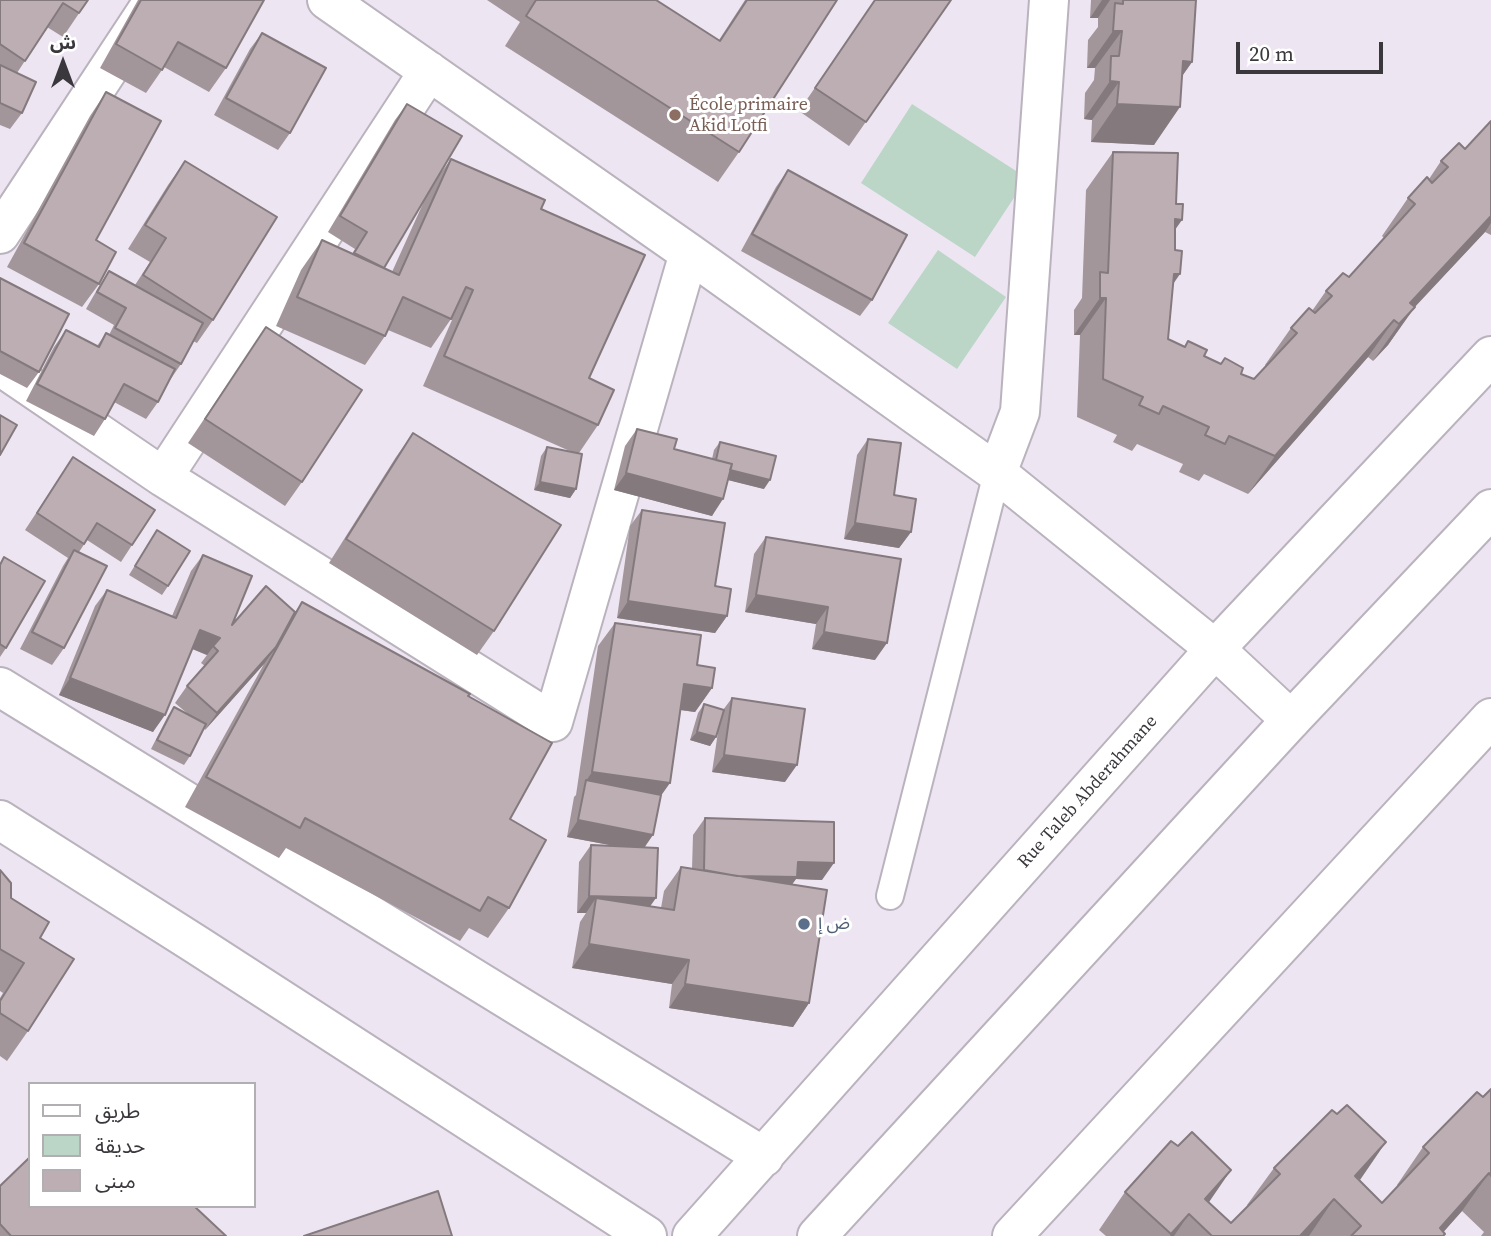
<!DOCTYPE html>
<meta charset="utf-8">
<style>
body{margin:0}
#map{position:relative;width:1491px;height:1236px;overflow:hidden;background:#ede5f2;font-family:"Source Serif 4","Noto Sans Arabic",serif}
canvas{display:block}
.legend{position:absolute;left:28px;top:1082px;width:228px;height:126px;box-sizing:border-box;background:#fff;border:2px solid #b1afb1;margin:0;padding:9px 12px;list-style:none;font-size:21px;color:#3b383d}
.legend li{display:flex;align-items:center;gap:14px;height:35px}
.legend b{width:35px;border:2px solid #b1afb1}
.north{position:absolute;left:28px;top:28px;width:70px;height:70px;-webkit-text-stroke:5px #fff;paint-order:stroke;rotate:0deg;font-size:19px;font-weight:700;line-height:28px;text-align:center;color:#3b383d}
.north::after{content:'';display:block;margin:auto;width:24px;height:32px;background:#3b383d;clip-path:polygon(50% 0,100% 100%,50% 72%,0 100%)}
.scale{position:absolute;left:1236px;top:42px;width:147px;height:32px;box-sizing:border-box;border:4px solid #3b383d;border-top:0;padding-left:9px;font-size:21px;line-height:24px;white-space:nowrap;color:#3b383d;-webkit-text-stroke:5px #fff;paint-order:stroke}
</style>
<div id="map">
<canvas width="1491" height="1236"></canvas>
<ul class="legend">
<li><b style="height:9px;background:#fff"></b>طريق</li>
<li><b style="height:19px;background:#bbd6c6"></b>حديقة</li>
<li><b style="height:19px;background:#bdaeb4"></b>مبنى</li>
</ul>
<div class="north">ش</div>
<div class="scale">20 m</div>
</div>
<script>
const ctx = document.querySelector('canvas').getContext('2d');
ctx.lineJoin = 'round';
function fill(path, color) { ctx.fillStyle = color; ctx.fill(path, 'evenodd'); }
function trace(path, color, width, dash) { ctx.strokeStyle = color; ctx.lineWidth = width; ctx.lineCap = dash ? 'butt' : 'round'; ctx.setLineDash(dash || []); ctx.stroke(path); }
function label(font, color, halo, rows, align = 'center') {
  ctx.font = font + ' "Source Serif 4","Noto Sans Arabic",serif'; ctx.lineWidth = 6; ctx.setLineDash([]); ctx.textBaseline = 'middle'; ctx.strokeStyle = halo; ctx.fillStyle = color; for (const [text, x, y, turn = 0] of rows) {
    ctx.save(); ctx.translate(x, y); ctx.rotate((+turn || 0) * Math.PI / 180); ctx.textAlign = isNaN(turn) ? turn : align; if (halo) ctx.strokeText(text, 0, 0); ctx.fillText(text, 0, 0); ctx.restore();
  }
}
fill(new Path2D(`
 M912,104L1027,178L975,257L861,183Z
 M938,250L1006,297L957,369L888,323Z`), '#bbd6c6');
const lane = new Path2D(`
 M890,896L997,473`);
const street = new Path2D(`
 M327,0L689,253L997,473L1215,649L1291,720
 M0,234L154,0
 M0,366L163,477L553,722L689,253
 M997,473L1020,412L1049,0
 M163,477L429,71
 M0,820L197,945L647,1236
 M1012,1236L1491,718`);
const secondary = new Path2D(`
 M0,687L764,1157
 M692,1236L1215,649L1491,356
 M817,1236L1291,720L1491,509`);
trace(lane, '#bab3be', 30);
trace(street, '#bab3be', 42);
trace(secondary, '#bab3be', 42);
trace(lane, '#fff', 26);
trace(street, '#fff', 38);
trace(secondary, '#fff', 38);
fill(new Path2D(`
 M0,0H88L63,37L47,27L17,73L22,113L10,129L0,125Z
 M138,0H264L226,68L209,92L164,67L146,93L100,68Z
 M487,0H656L719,40L745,0H837L739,152L718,182L505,46L520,22Z
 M875,0H951L849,146L799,111Z
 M1091,0H1196L1192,62L1182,76L1154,145L1091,142L1092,120L1084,119L1085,93L1094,80L1095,68H1087L1088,40L1098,27V18H1090Z
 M262,33L290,133L278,150L214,115L250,49Z
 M106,92L96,240L99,284L82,307L7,267L90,116Z
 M407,104L440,174L451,159L541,209L589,378L598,425L579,453L576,489L570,498L534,490L541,456L547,447L572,452L423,386L452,320L451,319L431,348L388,330L385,336L365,365L276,326L301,270L322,240L352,254L355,249L328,232L395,120ZM425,199L392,272L384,268Z
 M1491,121V235L1485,232L1414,307L1388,345L1373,361L1368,357L1248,494L1204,474L1199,481L1179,472L1183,464L1137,444L1132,451L1113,442L1117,435L1077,417L1080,335H1074V310L1082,298L1086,190L1113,152L1175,230L1173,285L1168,339L1184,347L1188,341L1204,356L1221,364L1225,358L1241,374L1254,379L1266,366L1265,365L1291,328L1312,311L1326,291L1349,277L1384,238L1382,236L1408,198L1429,179L1441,161L1465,149Z
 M185,161L213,320L197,343L193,341L181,364L170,380L158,402L146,419L114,402L105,419L94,436L26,401L54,347L66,330L97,346L106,333L109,335L114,325L86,309L98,288L109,271L135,285L150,262L128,249L168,185Z
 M788,170L872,300L860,316L741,251L776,187Z
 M0,278L39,372L27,388L0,374Z
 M266,327L302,482L285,506L188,443Z
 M637,429L674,449L712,459L714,450L720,442L764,489L728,480L712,516L614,490L625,446Z
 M413,433L494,631L477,655L329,563L396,457Z
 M868,439L911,532L899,548L844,539L857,455Z
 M73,457L132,545L121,562L87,540L79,552L64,648L52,665L20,649L63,566L68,558L25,530Z
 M642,510L715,586L727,616L715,633L617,618L630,526Z
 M157,530L168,586L162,595L129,575Z
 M766,537L875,660L812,649L816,624L745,612L754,554Z
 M203,555L232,625L293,615L302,602L468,696L510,819L509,908L488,938L469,928L460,941L286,848L279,858L185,807L264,664L205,730L204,728L190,756L184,765L151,749L168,716L174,707L188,714L175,703L187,686L205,666L201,663L207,655L192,649L153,732L59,695L95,606L107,590L172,616L191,571Z
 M4,557L6,648L0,657V563Z
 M615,623L697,665L712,688L695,712L680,710L661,795L645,847L650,906L661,908L664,891L681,867L692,869L693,835L705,818L822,880L796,879L792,884L809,1003L793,1027L669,1008L672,984L572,968L580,922L586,913H577L579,862L591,845L615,846L567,837L574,797L576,795L598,646Z
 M732,698L785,782L712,772L718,732L716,737L710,746L690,740L698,713L704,704L723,710Z
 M0,870L11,898L40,938L28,1031L7,1061L0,1056V998L3,993L0,991Z
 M1491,1089V1236H1481L1484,1232L1462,1211L1443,1232V1236H1106L1099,1230L1125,1192L1209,1202L1231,1223L1248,1206L1247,1205L1274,1168L1360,1180L1382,1203L1398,1186L1397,1185L1423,1147Z
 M0,1186L226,1236H0Z`), '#a3969b');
fill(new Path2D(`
 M1102,0H1110L1098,18H1090Z
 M1113,31H1122L1095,68H1087Z
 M1183,61L1192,62L1166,99Z
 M1110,81L1119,82L1092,120L1084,119Z
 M1117,104L1180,107L1154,145L1091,142Z
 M1491,216V223L1485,232L1399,324L1410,303Z
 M1175,219L1182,220L1155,258Z
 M1174,274H1180L1154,312Z
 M1100,298H1106L1080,335H1074Z
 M1415,307L1388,345L1373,361L1399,324Z
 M1394,320L1368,357L1248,494L1275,456Z
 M714,466L770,480L764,489L708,475Z
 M626,473L723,499L712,516L614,490Z
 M540,482L576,489L570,498L534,490Z
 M855,523L911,532L899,548L844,539Z
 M756,595L828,607L816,624L745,612Z
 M628,601L727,616L715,633L617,618Z
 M200,630L220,638L207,655L188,647Z
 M824,632L887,643L875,660L812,649Z
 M276,647L264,664L205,730L217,713Z
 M70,678L165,715L153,732L59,695Z
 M684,684L712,688L695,712L667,708Z
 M697,732L716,737L710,746L690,740Z
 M724,755L797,765L785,782L712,772Z
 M592,772L670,783L653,807L586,781Z
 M578,820L653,835L642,851L567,837Z
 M798,862L834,863L822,880L796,879L785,894L704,875Z
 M589,896L656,898L644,915L596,898L586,913H577Z
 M589,944L689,960L672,984L572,968Z
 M685,984L809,1003L793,1027L669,1008Z
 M1386,1142L1360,1180L1355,1176Z
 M1231,1170L1205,1208V1199Z
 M1489,1173L1462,1211L1440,1236V1228Z
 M1334,1199L1309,1236H1300Z
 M1189,1214L1174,1236H1170L1171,1234Z`), '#847a7e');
const building = new Path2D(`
 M0,0H88L79,13L63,3L25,61L0,44Z
 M141,0H264L226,68L178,42L162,70L116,44Z
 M536,0H656L720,41L747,0H837L739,152L526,16Z
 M875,0H951L866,122L815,88Z
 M1123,0H1196L1192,62L1183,61L1180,107L1117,104L1119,82L1110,81L1111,56H1119L1122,31H1113L1115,3L1123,4Z
 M262,33L326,68L290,133L226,98Z
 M0,65L36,82L22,113L0,103Z
 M106,92L161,121L96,240L116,252L99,284L24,243Z
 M407,104L462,136L384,268L354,253L367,232L340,216Z
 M1491,121V216L1410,303L1415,307L1399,324L1394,320L1275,456L1229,436L1225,444L1205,435L1209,427L1163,406L1159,414L1139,405L1143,397L1103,379L1106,298H1100V272L1108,273L1113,152L1178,153L1176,204H1183L1182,220L1175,219V250L1182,251L1180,274H1174L1168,339L1185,347L1188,341L1207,350L1204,356L1221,364L1225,358L1243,368L1241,374L1254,379L1297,333L1291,328L1309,308L1315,313L1332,296L1326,291L1343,273L1349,277L1415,204L1408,198L1427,177L1432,183L1448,167L1441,161L1459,143L1465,149Z
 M451,159L545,200L541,209L645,255L589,378L614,390L598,425L444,356L473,290L466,287L451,319L403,297L385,336L297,297L322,240L399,275Z
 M185,161L277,217L213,320L143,275L166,238L145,225Z
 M788,170L907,235L872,300L752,234Z
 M109,271L203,323L181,364L115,328L126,308L97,292Z
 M0,278L69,314L39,372L0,351Z
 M266,327L362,390L302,482L205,419Z
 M66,330L99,347L106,333L175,369L158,402L124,384L105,419L37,384Z
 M0,415L17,425L0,455Z
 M637,429L677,439L674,449L732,464L723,499L626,473Z
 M413,433L561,525L494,631L346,539Z
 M868,439L901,443L894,495L916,499L911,532L855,523Z
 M720,442L776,456L770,480L730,470L732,464L716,460Z
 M547,447L582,454L576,489L540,482Z
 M73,457L155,510L132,545L97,523L84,544L37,513Z
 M642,510L725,523L715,586L731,589L727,616L628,601Z
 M157,530L190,551L168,586L135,566Z
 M766,537L901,559L887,643L824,632L828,607L756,595Z
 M74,550L107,566L64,648L32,632Z
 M203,555L252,576L232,625L266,586L295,612L276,647L217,713L187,686L218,651L213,646L220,638L200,630L165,715L70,678L107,590L176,618Z
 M4,557L45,581L6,648L0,644V565Z
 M302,602L470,694L468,696L552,743L510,819L546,840L509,908L488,897L480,911L305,818L300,828L206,777Z
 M615,623L701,635L697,665L715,668L712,688L684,684L670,783L592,772Z
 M732,698L805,709L797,765L724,755Z
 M704,704L724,710L716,737L697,732Z
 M174,707L206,724L190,756L157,740Z
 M586,780L661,795L653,835L578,820Z
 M705,818L834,822V863L798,862L797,877L737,876L704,870Z
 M591,845L658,848L656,898L589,896Z
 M681,867L827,890L809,1003L685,984L689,960L589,944L596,898L674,910Z
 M0,870L11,883V898L49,922L40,938L74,959L28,1031L0,1013V1001L24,963L0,949Z
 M1491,1089V1176L1489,1173L1440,1228L1445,1234L1443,1236H1351L1361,1226L1334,1199L1300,1236H1212L1189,1214L1171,1234L1125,1192L1171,1141L1178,1146L1192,1132L1231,1170L1205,1199L1231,1223L1280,1174L1274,1168L1332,1110L1337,1114L1347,1105L1386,1142L1355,1176L1382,1203L1429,1153L1423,1147L1477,1092L1483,1097Z
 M30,1157V1206H194L226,1236H11L0,1224V1186Z
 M438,1191L452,1236H304Z`);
fill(building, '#bdaeb4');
trace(building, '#847a7e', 2);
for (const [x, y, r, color] of [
 [675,115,7,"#8d6e63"],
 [804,924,7,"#5c6f8a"]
]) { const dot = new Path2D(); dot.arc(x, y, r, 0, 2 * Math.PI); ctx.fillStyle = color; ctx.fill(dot); trace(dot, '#fff', 2.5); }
label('18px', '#785e54', '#fff', [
 ["École primaire",689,105],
 ["Akid Lotfi",689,126]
], 'left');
label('18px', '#3b383d', '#fff', [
 ["Rue Taleb Abderahmane",1088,792,-48]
]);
label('18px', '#4e5e75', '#fff', [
 ["ض إ",818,924]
], 'left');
</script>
